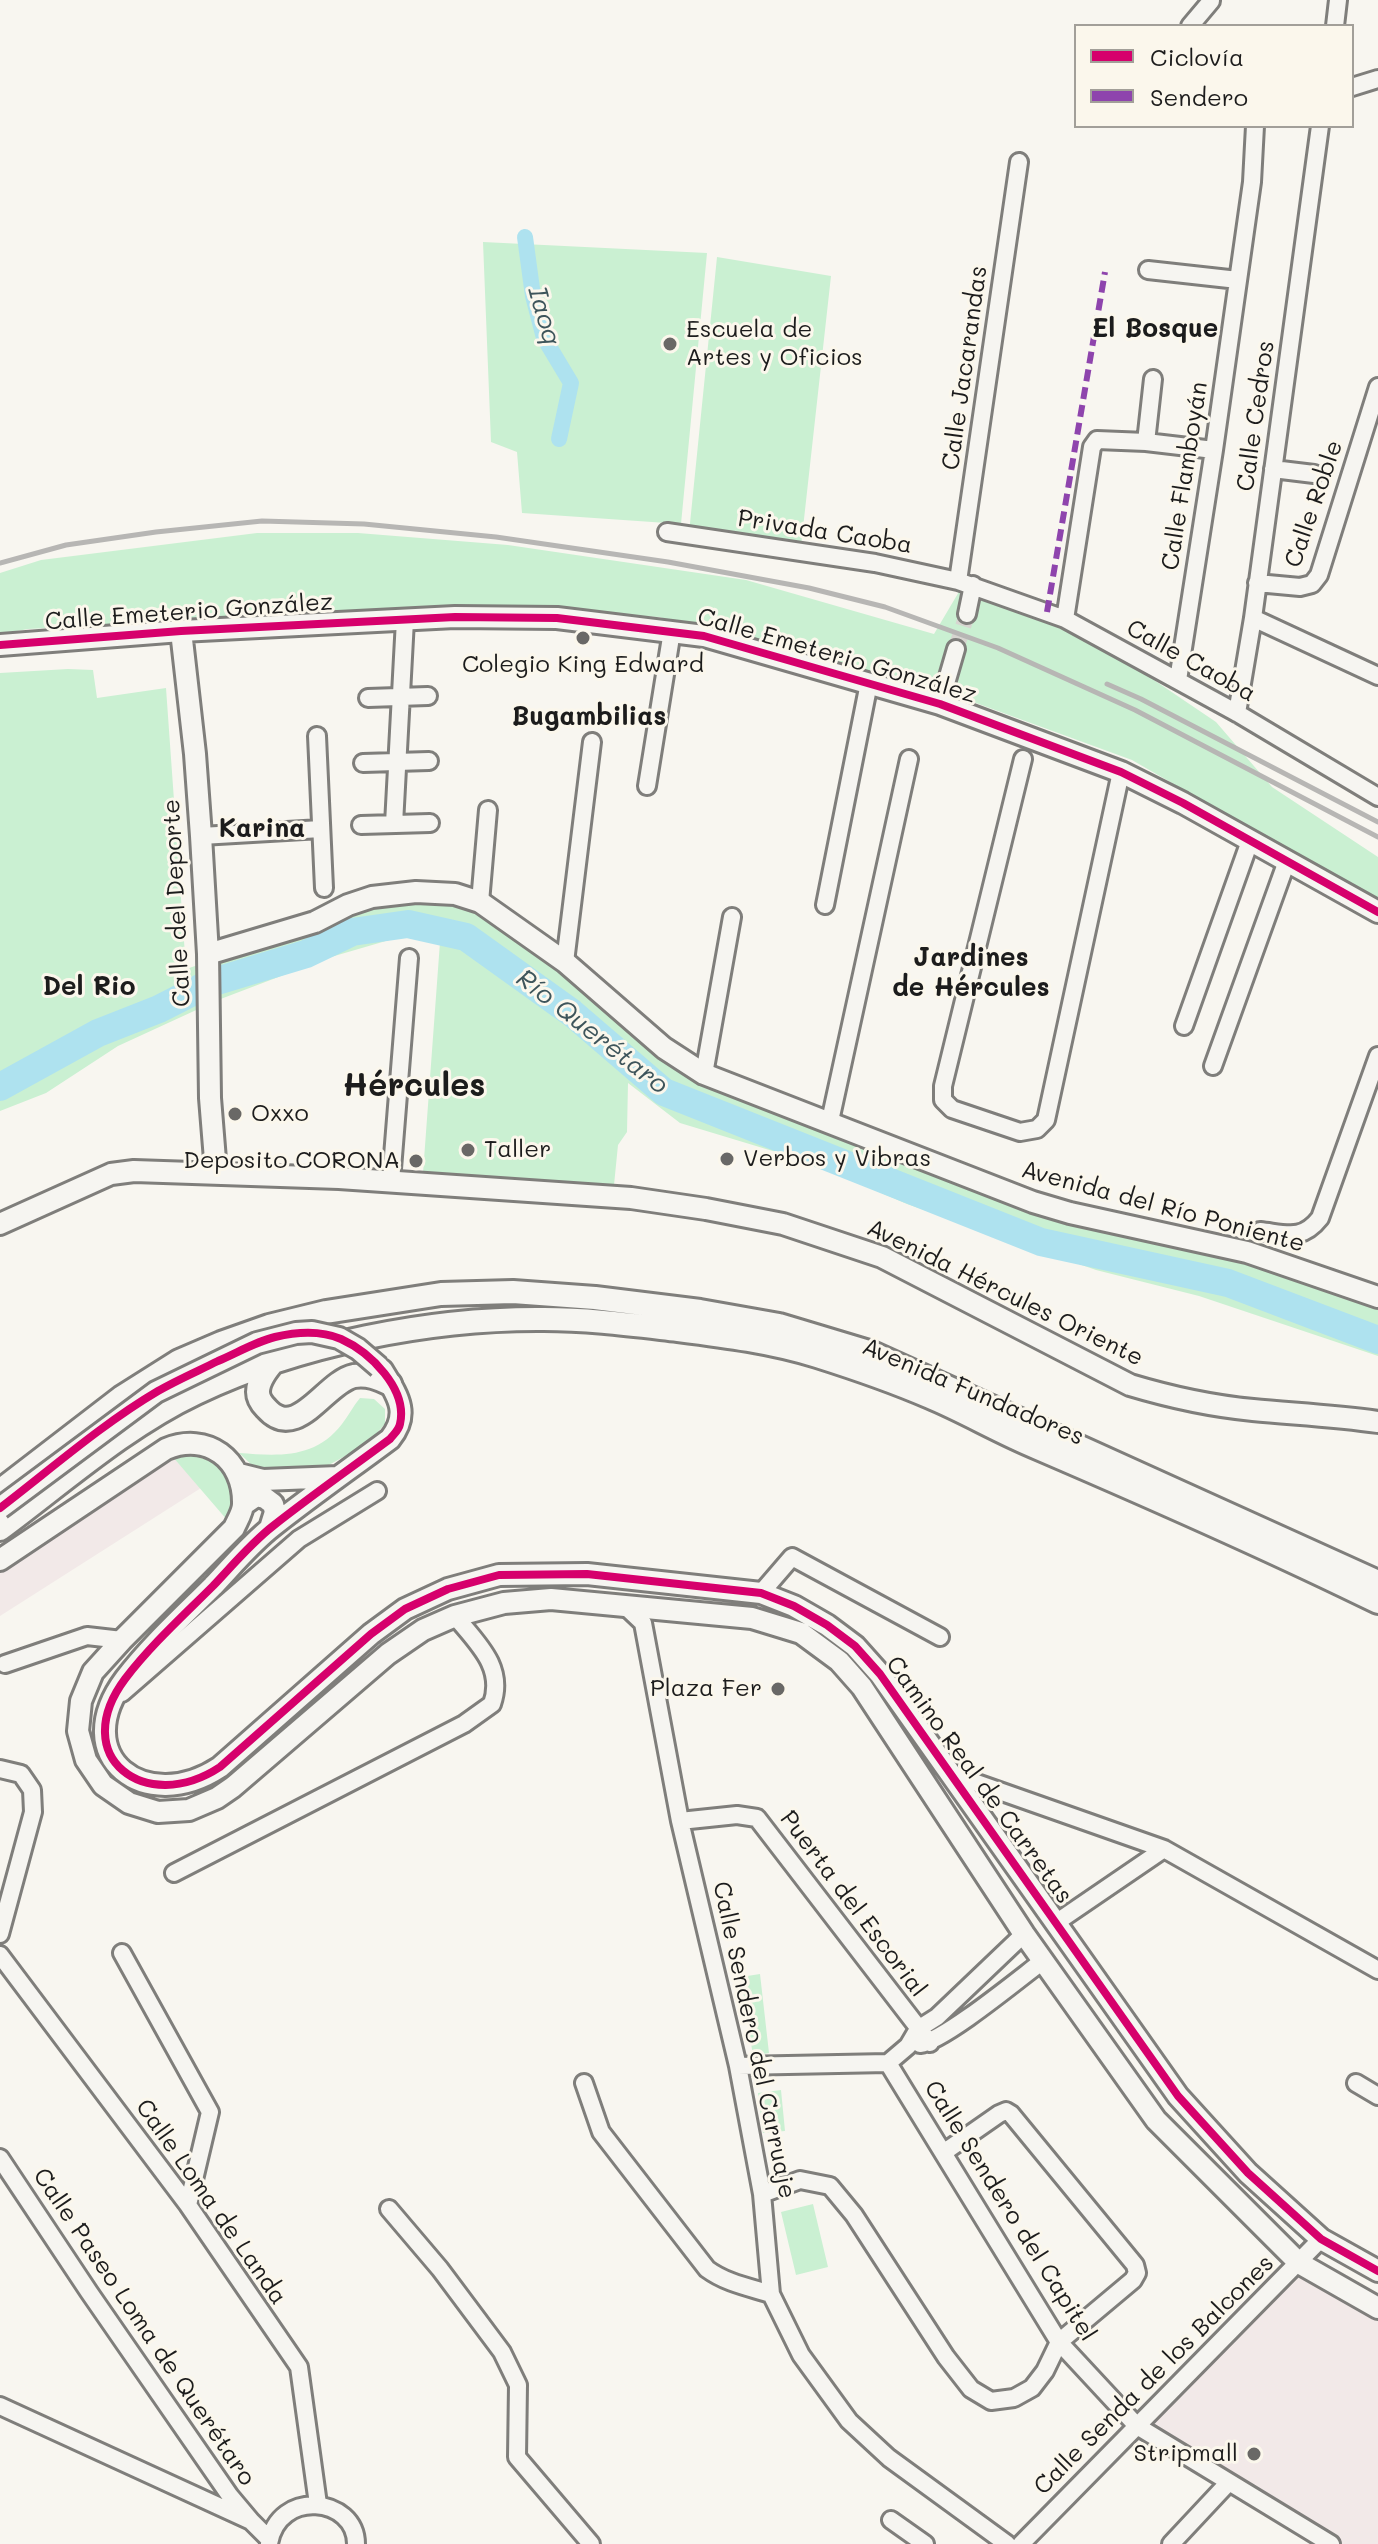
<!DOCTYPE html>
<meta charset="utf-8">
<style>
body{margin:0}
#map{position:relative;width:1378px;height:2544px;overflow:hidden;background:#f8f6f0;font-family:Mali,sans-serif}
canvas{display:block}
.legend{position:absolute;left:1074px;top:24px;width:280px;height:104px;box-sizing:border-box;background:#fbf7ec;border:2px solid #a29f99;margin:0;padding:10px 14px;list-style:none;font-size:24px;color:#1c1c1c}
.legend li{display:flex;align-items:center;gap:16px;height:40px}
.legend b{width:40px;border:2px solid #a29f99}
</style>
<div id="map">
<canvas width="1378" height="2544"></canvas>
<ul class="legend">
<li><b style="height:10px;background:#d6006c"></b>Ciclovía</li>
<li><b style="height:10px;background:#8e44ad"></b>Sendero</li>
</ul>
</div>
<script>
const ctx = document.querySelector('canvas').getContext('2d');
ctx.lineJoin = 'round';
function fill(path, color) { ctx.fillStyle = color; ctx.fill(path, 'evenodd'); }
function trace(path, color, width, dash) { ctx.strokeStyle = color; ctx.lineWidth = width; ctx.lineCap = dash ? 'butt' : 'round'; ctx.setLineDash(dash || []); ctx.stroke(path); }
function label(font, color, halo, rows, align = 'center') {
  ctx.font = font + ' Mali,sans-serif'; ctx.lineWidth = 6; ctx.setLineDash([]); ctx.textBaseline = 'middle'; ctx.strokeStyle = halo; ctx.fillStyle = color; for (const [text, x, y, turn = 0] of rows) {
    ctx.save(); ctx.translate(x, y); ctx.rotate((+turn || 0) * Math.PI / 180); ctx.textAlign = isNaN(turn) ? turn : align; if (halo) ctx.strokeText(text, 0, 0); ctx.fillText(text, 0, 0); ctx.restore();
  }
}
fill(new Path2D(`
 M166,1449L201,1488L0,1616V1560Z
 M1299,2263L1378,2308V2544H1331L1137,2426Z`), '#f2e9e8');
fill(new Path2D(`
 M483,242L707,253L681,524L522,513L517,452L491,442Z
 M717,257L831,276L801,546L689,533Z
 M257,533H358L508,545L746,580L934,634L960,590L1080,630L1216,722L1272,787L1378,857V902L1132,760L965,699L659,617L450,607L28,629L0,634V573L41,560Z
 M68,669L93,670L97,698L166,688L186,969L367,909L421,898L481,913L718,1089L1224,1255L1378,1309V1356L1199,1296L1096,1270L907,1204L809,1162L680,1123L628,1083L627,1132L618,1145L614,1185L423,1173L440,942L403,936L331,957L218,1000L118,1046L46,1093L0,1111V673Z
 M360,1398L374,1399L385,1409V1424L367,1444L327,1466L280,1470L254,1467L239,1453C279,1456 315,1459 342,1424C349,1415 353,1406 360,1398Z
 M195,1444L239,1474L234,1528L166,1449Z
 M760,1974L769,2053L753,2056L741,1977Z
 M781,2090L785,2131L763,2133L758,2093Z
 M813,2204L828,2267L796,2275L781,2212Z`), '#caf0d2');
trace(new Path2D(`
 M525,237L533,296L544,338L571,383L559,439`), '#aee2ef', 16);
trace(new Path2D(`
 M0,1087L98,1033L159,1009L210,983L306,954L352,932L408,924L466,937L572,1013L664,1092L1041,1242L1228,1283L1378,1340`), '#aee2ef', 28);
trace(new Path2D(`
 M956,649L967,614`), '#d7d5d0', 16, [16, 8]);
const minor = new Path2D(`
 M1190,26L1211,1
 M1335,26L1338,0
 M1352,87L1378,79
 M1148,270L1238,280
 M1146,442L1153,379
 M1273,469L1314,474
 M667,532L875,563L958,581L1065,619L1237,713L1378,797
 M958,581L1019,162
 M1257,583L1300,587L1312,584L1319,575L1378,387
 M967,614L973,585
 M1253,618L1378,676
 M1065,619L1092,447L1097,440L1146,442L1214,450
 M1178,680L1214,450L1252,182L1255,126
 M368,698L428,696
 M940,704L956,649
 M1237,713L1253,618L1320,126
 M317,736L324,888
 M1023,759L943,1086V1100L952,1109L1020,1132L1037,1129L1046,1120L1121,772
 M363,763L429,761
 M647,786L672,631
 M394,824L405,620
 M361,825L430,823
 M201,836L321,829
 M480,902L488,810
 M825,905L869,683
 M565,962L592,742
 M1184,1026L1250,841
 M1213,1066L1287,861
 M704,1074L732,917
 M830,1121L909,759
 M391,1181L409,958
 M1260,1231C1287,1234 1302,1241 1320,1218L1378,1056
 M761,1593L792,1557L940,1637
 M624,1605L643,1623L680,1821L738,2066L762,2194L771,2294L801,2355L849,2421L889,2458L1007,2544
 M5,1664L87,1636L122,1640
 M122,1693L299,1539L377,1491
 M0,1769L21,1774L32,1790L33,1812L0,1934
 M951,1774L1164,1849L1378,1970
 M680,1821L737,1815L757,1818L930,2043
 M174,1873L464,1724L492,1704C505,1667 477,1643 455,1616
 M1057,1922L1164,1849
 M122,1953L210,2112L188,2205
 M0,1955L188,2205L299,2367L318,2504
 M920,2044C944,2041 1020,1978 1044,1960
 M888,2063L1059,2342L1137,2426L1331,2544
 M738,2066L888,2063L908,2046L918,2029L937,2017L1024,1934
 M584,2083L601,2132L707,2269C726,2283 748,2287 771,2294
 M1356,2083L1378,2096
 M0,2158L89,2292L230,2496L251,2521
 M762,2194L800,2180L830,2186L854,2215L946,2357L971,2389L991,2401L1014,2398L1032,2388L1045,2371L1059,2342L1133,2280L1137,2273L1135,2265L1011,2114L1006,2111L999,2114L943,2153
 M389,2209L440,2269L502,2352L518,2385L517,2457L591,2544
 M0,2406L251,2521L269,2539
 M891,2520L925,2544
 M269,2544C278,2488 356,2497 356,2544
 M1021,2544L1321,2239
 M1171,2544L1229,2482`);
const tertiary = new Path2D(`
 M181,631L195,754L201,836L208,954L210,1098L216,1172
 M0,645L181,631L455,617L557,618L704,636L940,704L1121,772L1183,803L1378,912
 M208,954L315,922L348,905L372,897L416,892L455,894L480,902L565,962L664,1048L704,1074L1033,1202L1070,1213L1247,1252L1378,1297
 M0,1224L111,1174L134,1171L339,1178L631,1198L706,1209L783,1224L882,1257L1130,1385C1170,1397 1211,1406 1253,1410C1295,1414 1336,1416 1378,1422
 M382,1370C397,1395 411,1413 390,1439C351,1468 311,1496 273,1526C251,1543 232,1566 213,1586C183,1616 151,1645 125,1679C67,1757 146,1816 220,1767L371,1634L405,1609L448,1589L499,1575L587,1574L761,1593L794,1606L827,1625L855,1646L880,1674L1178,2096L1248,2173L1321,2239L1378,2271
 M239,1474L263,1480L338,1477
 M243,1505L256,1496L265,1498L273,1504L275,1512L270,1528
 M0,1560L166,1449C207,1432 244,1459 243,1504C243,1512 237,1521 234,1528L122,1640L93,1672L81,1701L78,1731L86,1760L103,1785L129,1803L158,1812L189,1810L217,1798L233,1787L388,1654L423,1630L455,1616L504,1603L551,1599L752,1618L801,1633L839,1661L862,1687L1024,1934L1156,2120L1299,2263L1378,2308`);
const secondary = new Path2D(`
 M275,1360C267,1369 258,1380 258,1392C258,1399 262,1404 266,1408C297,1443 325,1382 354,1376C368,1374 378,1378 390,1384
 M0,1491L122,1397L179,1361L221,1343L269,1326L326,1312L441,1294L513,1292L595,1298L700,1311L779,1325L872,1353L1378,1582
 M0,1529C62,1483 126,1426 196,1393C299,1344 431,1318 544,1319C589,1319 634,1325 678,1330C725,1336 772,1342 817,1356C855,1368 893,1381 930,1397C966,1412 1001,1433 1038,1448C1152,1497 1266,1547 1378,1602`);
trace(minor, '#7f7e7b', 22);
trace(tertiary, '#7f7e7b', 26);
trace(secondary, '#7f7e7b', 28);
trace(minor, '#f6f5f1', 16);
trace(tertiary, '#f6f5f1', 20);
trace(secondary, '#f6f5f1', 22);
trace(new Path2D(`
 M0,563L66,545L156,532L262,521L364,524L496,537L668,562L809,588L885,607L998,648L1135,710L1378,837
 M1107,684L1141,699L1378,822`), '#b7b6b4', 5);
const tertiaryBridge = new Path2D(`
 M0,1508L156,1392L257,1343L296,1333L312,1332L339,1338L358,1349L379,1367`);
trace(tertiaryBridge, '#7f7e7b', 26, []);
trace(tertiaryBridge, '#f6f5f1', 20);
trace(new Path2D(`
 M1047,612L1105,272`), '#8e44ad', 6, [12, 6]);
trace(new Path2D(`
 M0,645L181,631L455,617L557,618L704,636L940,704L1121,772L1183,803L1378,912
 M0,1508C51,1469 102,1424 158,1391C177,1380 198,1371 218,1361C237,1353 255,1342 275,1337C296,1332 320,1330 341,1339C370,1352 408,1389 400,1424C399,1430 394,1434 390,1439C351,1468 311,1496 273,1526C251,1543 232,1566 213,1586C183,1616 151,1645 125,1679C67,1757 146,1816 220,1767L371,1634L405,1609L448,1589L499,1575L587,1574L761,1593L794,1606L827,1625L855,1646L880,1674L1178,2096L1248,2173L1321,2239L1378,2271`), '#d6006c', 8);
for (const [x, y, r, color] of [
 [670,344,8,"#696866"],
 [583,638,8,"#696866"],
 [235,1114,8,"#696866"],
 [468,1150,8,"#696866"],
 [727,1159,8,"#696866"],
 [416,1161,8,"#696866"],
 [778,1689,8,"#696866"],
 [1254,2454,8,"#696866"]
]) { const dot = new Path2D(); dot.arc(x, y, r, 0, 2 * Math.PI); ctx.fillStyle = color; ctx.fill(dot); trace(dot, '#fbf7ec', 3); }
label('24px', '#1c1c1c', '#fbf7ec', [
 ["Escuela de",686,330],
 ["Artes y Oficios",686,358],
 ["Colegio King Edward",583,665,"center"],
 ["Oxxo",251,1114],
 ["Taller",484,1150],
 ["Verbos y Vibras",743,1159],
 ["Deposito CORONA",400,1161,"right"],
 ["Plaza Fer",762,1689,"right"],
 ["Stripmall",1238,2454,"right"]
], 'left');
label('24px', '#1c1c1c', '#fbf7ec', [
 ["Calle Jacarandas",965,368,-82],
 ["Calle Cedros",1256,416,-82],
 ["Calle Flamboyán",1185,476,-81],
 ["Calle Roble",1314,504,-71],
 ["Privada Caoba",825,532,9],
 ["Calle Emeterio González",189,612,-4],
 ["Calle Emeterio González",837,656,16],
 ["Calle Caoba",1191,661,29],
 ["Calle del Deporte",177,903,-93],
 ["Avenida del Río Poniente",1163,1207,15],
 ["Avenida Hércules Oriente",1005,1293,26],
 ["Avenida Fundadores",973,1392,23],
 ["Camino Real de Carretas",979,1780,54],
 ["Puerta del Escorial",853,1904,53],
 ["Calle Sendero del Carruaje",754,2040,78],
 ["Calle Loma de Landa",211,2202,55],
 ["Calle Sendero del Capitel",1010,2211,58],
 ["Calle Paseo Loma de Querétaro",144,2327,56],
 ["Calle Senda de los Balcones",1154,2375,-45]
]);
label('italic 26px', '#3e555b', '#fbf7ec', [
 ["Iaoq",544,316,74],
 ["Río Querétaro",592,1032,38]
]);
label('bold 26px', '#1c1c1c', '#fbf7ec', [
 ["El Bosque",1155,329],
 ["Bugambilias",589,717],
 ["Karina",262,829],
 ["Jardines",971,958],
 ["de Hércules",971,988],
 ["Del Rio",89,987]
]);
label('bold 32px', '#1c1c1c', '#fbf7ec', [
 ["Hércules",414,1086]
]);
</script>
